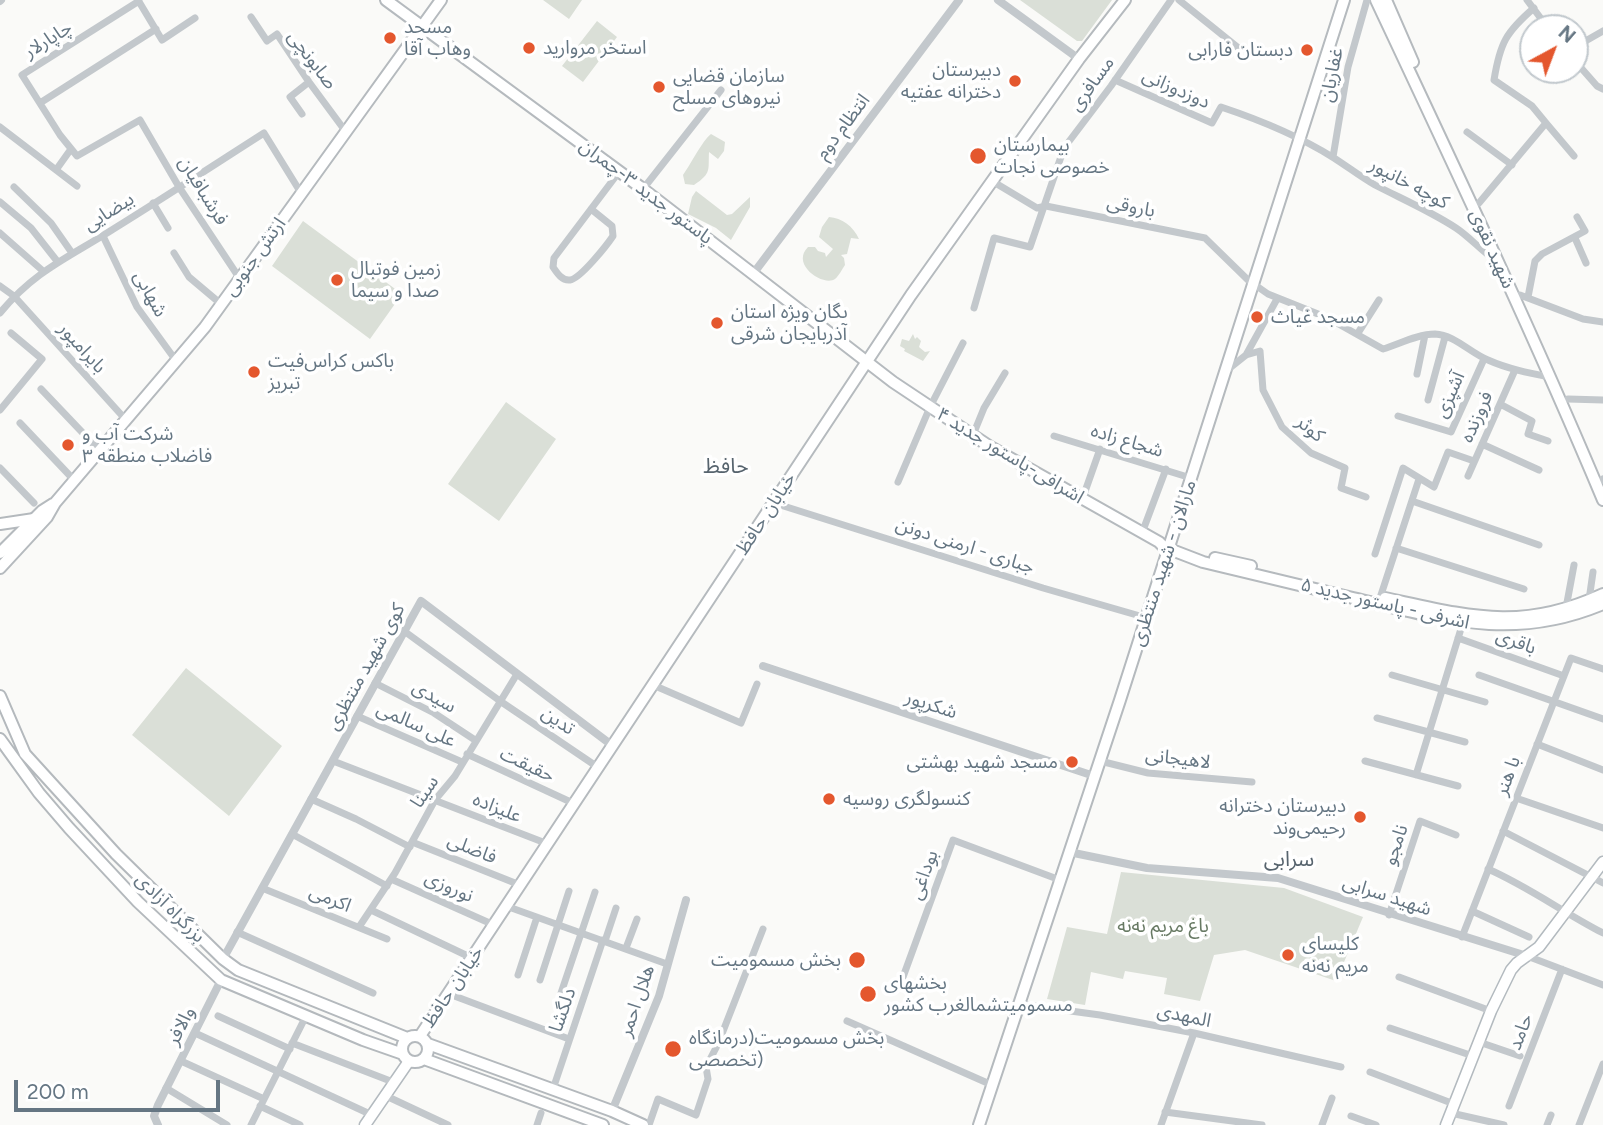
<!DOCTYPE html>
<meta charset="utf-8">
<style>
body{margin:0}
#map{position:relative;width:1603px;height:1125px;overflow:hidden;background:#fafaf8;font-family:Figtree,sans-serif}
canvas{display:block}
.north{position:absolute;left:1519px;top:14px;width:70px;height:70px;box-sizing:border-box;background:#fff;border:2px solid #c1c8cd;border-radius:50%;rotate:41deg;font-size:19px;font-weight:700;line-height:28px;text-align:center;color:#657683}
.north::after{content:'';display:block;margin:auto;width:24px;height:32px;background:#e4572e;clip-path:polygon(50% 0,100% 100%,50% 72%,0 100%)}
.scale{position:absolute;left:14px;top:1080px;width:206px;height:32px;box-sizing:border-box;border:4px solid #657683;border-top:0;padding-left:9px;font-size:21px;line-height:24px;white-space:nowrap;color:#657683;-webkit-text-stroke:5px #fff;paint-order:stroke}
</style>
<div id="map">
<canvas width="1603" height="1125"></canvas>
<div class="north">N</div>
<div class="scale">200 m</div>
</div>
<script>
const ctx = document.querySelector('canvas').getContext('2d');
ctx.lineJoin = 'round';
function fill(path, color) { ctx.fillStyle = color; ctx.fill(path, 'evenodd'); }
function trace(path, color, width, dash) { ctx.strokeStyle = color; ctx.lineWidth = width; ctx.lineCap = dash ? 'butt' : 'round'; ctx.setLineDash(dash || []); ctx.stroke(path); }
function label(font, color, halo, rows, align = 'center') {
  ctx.font = font + ' Figtree,"Noto Sans Arabic",sans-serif'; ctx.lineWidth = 7; ctx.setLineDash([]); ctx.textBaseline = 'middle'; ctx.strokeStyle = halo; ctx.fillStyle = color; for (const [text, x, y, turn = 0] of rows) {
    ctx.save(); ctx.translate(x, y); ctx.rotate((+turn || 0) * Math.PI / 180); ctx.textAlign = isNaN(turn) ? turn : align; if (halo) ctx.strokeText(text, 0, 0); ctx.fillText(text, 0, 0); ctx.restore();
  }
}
fill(new Path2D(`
 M543,0H582L569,19Z
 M1020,0H1112L1082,41H1077Z
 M597,21L617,37L583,82L562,66Z
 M711,134L725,142L724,151L718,159L709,152C708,170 712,173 694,185L685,184L683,175C691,164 702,141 711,134Z
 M696,191L727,215L732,214L750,197V207L731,240L716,228L688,214L692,197Z
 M829,217C842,218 853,226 859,239L851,238L847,254L841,255L844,258L845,265C842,269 839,276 835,279C824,287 790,265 808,247H815L818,251L825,253L826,257L833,249L819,237L822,227Z
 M303,221L402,294L370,339L272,266Z
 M913,334L915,339L917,337L921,341L919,347L925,352L930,351L923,361L904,351L905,349L900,346L902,339L909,341Z
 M506,402L556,439L499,521L448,484Z
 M186,668L282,746L229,816L132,735Z
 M1121,872L1284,888L1363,917L1336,981L1245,950L1214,955L1200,1001L1164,994L1167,978L1125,971L1123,979L1091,972L1085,1005L1047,999L1067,927L1107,934Z`), '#dadfd7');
const secondary = new Path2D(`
 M365,1125L409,1061
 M1446,1125L1491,1011L1511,970L1517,963L1539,947L1603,862`);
const primary = new Path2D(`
 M386,0L643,189L893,382L989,446L1159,542L1164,547L1203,562C1253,574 1303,586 1353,598C1443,619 1513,642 1603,604
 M1376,0C1454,166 1532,331 1603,500
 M1386,0L1413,62
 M0,553L42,511L53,504
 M1215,558L1251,566
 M0,568L47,517L55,503L205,327L441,0
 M1385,598C1469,616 1521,632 1603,594
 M420,1036L911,295L1079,59L1125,0
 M979,1125L1120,700L1344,0`);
const trunk = new Path2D(`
 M0,524L34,519
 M0,696L25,754L116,854L223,959L238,970L407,1038
 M0,739L39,793L69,828L138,902L221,980L363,1040L403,1054
 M402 1049a13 13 0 1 1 26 0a13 13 0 1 1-26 0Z
 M428,1044L612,1111L643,1125
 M424,1059L603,1125`);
trace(secondary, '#b3babf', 13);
trace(primary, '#b5babe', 14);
trace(trunk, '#b4b9bd', 14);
trace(new Path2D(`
 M138,0L162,40L195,18
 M1179,0L1241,50
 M1527,0L1548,28
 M139,1L22,75L60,135L77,156L140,120L179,187L240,279
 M251,17L267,41L277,34L309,82L346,132
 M1575,47L1603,31
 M1575,61L1597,86L1603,89
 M1115,80L1212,123L1221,107C1260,120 1299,136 1334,158C1348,167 1361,177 1375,185C1402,199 1430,211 1456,228C1471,238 1482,252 1498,262
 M40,103L156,29
 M302,114L290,97L309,82
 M1546,123L1574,156
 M0,127L77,186
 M1467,132L1512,165
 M1333,157L1348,67L1367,0
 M56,170L71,149
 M992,181L1037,208L1046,206L1205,238L1248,280L1268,294L1328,318L1383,349C1399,344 1418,334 1435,334C1455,335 1470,353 1488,360C1508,369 1529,373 1550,377
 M14,187L51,223L72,253
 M643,189L721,90
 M0,202L31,228L57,261
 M153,203L168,228
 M1479,203L1546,123L1532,106L1494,80C1500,43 1506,32 1534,8
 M591,209L612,226L613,236C607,245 580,279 570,280C562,281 557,273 553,267L554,258L619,172
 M0,233L43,271
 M103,236L137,307L177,362
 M1575,238L1586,263
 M174,253L189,277L221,304
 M0,286L14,296L126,420
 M1520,295L1583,319L1603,322
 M1528,297L1535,261L1542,254L1585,231L1577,217
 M974,308L994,238L1030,247L1064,148L1111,86L1171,0
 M0,313C35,270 70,257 115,228C165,197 214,165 264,133L301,193
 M1358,333L1379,300
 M1246,355L1277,299
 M1226,371L1246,355L1260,351L1263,390L1282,427L1311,453L1345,468L1341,488L1366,497
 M1417,374L1425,335
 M41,389L100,451
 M1568,399L1603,400
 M1428,400L1445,337
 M1500,404L1532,421L1528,434L1548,441
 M0,410L42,359L11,333
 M1398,416L1451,432L1484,359
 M20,423L74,480
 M973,435L984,408L1005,373
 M1054,436L1191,478
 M1482,444L1539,470
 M0,468L34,503
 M1468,476L1515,370
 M1602,480L1603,479
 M898,482L930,407L963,343
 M1082,500L1100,449
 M1412,501L1539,545
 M774,503L1043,588L1147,618
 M1142,533L1166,469
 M1396,548L1524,589
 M1375,554L1403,468L1434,487L1448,452L1474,461
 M1589,600L1593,572
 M1378,604L1419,479
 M1566,608L1574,565
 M404,631L500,701L599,768
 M1458,638L1564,676
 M1392,675L1485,702
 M1479,675L1603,719
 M375,683L434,713L475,740
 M653,685L741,723L757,684
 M357,716L462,762
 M1377,718L1465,742
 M1537,744L1603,770
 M467,754L575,804
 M333,761L548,844
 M1100,761L1148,773L1252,782
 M1365,761L1458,786
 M1416,775L1464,619
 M1516,798L1603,828
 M311,799L356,819L410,847
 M1503,831L1603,883
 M292,834L387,886
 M412,842L520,885
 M1488,869C1529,887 1564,913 1603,933
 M391,879L494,925
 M262,888L387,939
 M506,906L667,964
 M371,910L472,958
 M1472,911L1529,937
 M1389,915L1420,821L1456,835
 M359,927L395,873L435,800L455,776L517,674
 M237,932L373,993
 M1462,937L1571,658L1603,669
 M605,941L616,908
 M626,948L637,919
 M1527,956L1603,985
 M518,975L537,917
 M1399,977L1491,1011
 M540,980L569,891
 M899,988L953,840L1060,880
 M449,994L569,1039
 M560,996L595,892
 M1019,1004L1100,1015L1194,1033L1341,1067
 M218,1016L290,1049
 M847,1021L992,1085
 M1390,1028L1473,1056
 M195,1033L372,1115
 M1479,1042L1520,1056
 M292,1043L393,1082
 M181,1061L264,1099
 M1370,1072L1454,1104
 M166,1088L227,1125
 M553,1089L603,940
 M384,1095L448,1125
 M260,1106L300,1125
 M1509,1106L1562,969
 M1165,1112L1262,1125
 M1451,1113L1504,1125
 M1351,1116L1376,1125
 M251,1125L306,1016
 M537,1125L541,1113
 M649,1125L658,1099L696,1115L708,1079L706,1067L718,1044L763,929
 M1161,1125L1194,1033
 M1322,1125L1332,1098
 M1547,1125L1551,1115
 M1579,1125L1603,1064`), '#c3c8cc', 7);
trace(new Path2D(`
 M998,0L1079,59
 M0,1L1,0
 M753,274L959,0
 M763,666L1088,774
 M1069,852L1147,868L1278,878L1527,956
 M223,959L421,601L613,746
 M612,1111L659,996L686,900
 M158,1125L154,1116L158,1105L221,980`), '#c3c8cc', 8);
trace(secondary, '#fff', 10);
trace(primary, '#fff', 10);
trace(trunk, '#fff', 10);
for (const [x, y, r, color] of [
 [390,38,7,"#e4572e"],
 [529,48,7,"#e4572e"],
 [1307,50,7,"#e4572e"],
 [1015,81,7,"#e4572e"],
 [659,87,7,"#e4572e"],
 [978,156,9,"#e4572e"],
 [337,280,7,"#e4572e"],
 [1257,317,7,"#e4572e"],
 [717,323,7,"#e4572e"],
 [254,372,7,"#e4572e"],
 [68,445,7,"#e4572e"],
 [1072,762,7,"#e4572e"],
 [829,799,7,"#e4572e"],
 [1360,817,7,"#e4572e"],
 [1288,955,7,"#e4572e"],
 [857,960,9,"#e4572e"],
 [868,994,9,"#e4572e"],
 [673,1049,9,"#e4572e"]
]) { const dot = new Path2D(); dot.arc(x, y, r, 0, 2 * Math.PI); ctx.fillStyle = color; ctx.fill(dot); trace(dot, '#fff', 2.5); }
label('19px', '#657683', '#fff', [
 ["مسجد",404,27],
 ["وهاب آقا",404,49],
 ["استخر مروارید",543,48],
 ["دبستان فارابی",1293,50,"right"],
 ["دبیرستان",1001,70,"right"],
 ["دخترانه عفتیه",1001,92,"right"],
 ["سازمان قضایی",673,76],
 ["نیروهای مسلح",673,98],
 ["بیمارستان",994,145],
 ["خصوصی نجات",994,167],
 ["زمین فوتبال",351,269],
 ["صدا و سیما",351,291],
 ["یگان ویژه استان",731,312],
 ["آذربایجان شرقی",731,334],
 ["مسجد غیاث",1271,317],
 ["باکس کراس‌فیت",268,361],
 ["تبریز",268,383],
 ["شرکت آب و",82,434],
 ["فاضلاب منطقه ۳",82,456],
 ["مسجد شهید بهشتی",1058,762,"right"],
 ["کنسولگری روسیه",843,799],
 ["دبیرستان دخترانه",1346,806,"right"],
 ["رحیمی‌وند",1346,828,"right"],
 ["کلیسای",1302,944],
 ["مریم نه‌نه",1302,966],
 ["بخش مسمومیت",841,960,"right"],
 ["بخشهای",884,983],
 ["مسمومیتشمالغرب کشور",884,1005],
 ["بخش مسمومیت(درمانگاه",689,1038],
 ["تخصصی)",689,1060]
], 'left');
label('19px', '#657683', '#fff', [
 ["چاپارلار",48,40,-32],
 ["صابونچی",312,60,53],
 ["غفاریان",1332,75,-79],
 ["مسافری",1092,84,-54],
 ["دوزدوزانی",1176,89,24],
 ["انتظام دوم",843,127,-53],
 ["کوچه خانپور",1409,184,28],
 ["فرشبافیان",203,191,58],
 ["پاستور جدید ۳-چمران",646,192,37],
 ["باروقی",1131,207,11],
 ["بیضایی",109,212,-32],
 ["شهید نقوی",1492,249,66],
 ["ارتش جنوبی",255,257,-54],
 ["شهابی",150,294,61],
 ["بایرامپور",82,348,48],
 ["آشپزی",1450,395,-66],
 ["فروزنده",1477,417,-66],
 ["کوثر",1310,429,40],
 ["شجاع زاده",1127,441,17],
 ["اشرافی-پاستور جدید ۴",1010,456,31],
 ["خیابان حافظ",766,514,-57],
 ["جباری - ارمنی دونن",965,546,18],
 ["مارالان - شهید منتظری",1164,563,-72],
 ["اشرفی - پاستور جدید ۵",1385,604,13],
 ["باقری",1516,642,20],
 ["کوی شهید منتظری",366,667,-61],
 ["سیدی",434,697,29],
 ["شکرپور",931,705,18],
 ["تدین",558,721,34],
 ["علی سالمی",416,725,24],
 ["لاهیجانی",1178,759,7],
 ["حقیقت",527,765,25],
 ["با هنر",1508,776,-69],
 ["سینا",425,792,-56],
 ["علیزاده",497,808,22],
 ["نامجو",1396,845,-71],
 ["فاضلی",472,849,22],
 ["بوداغی",924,875,-70],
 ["نوروزی",449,887,24],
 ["شهید سرابی",1387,896,18],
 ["اکرمی",330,899,22],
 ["بزرگراه آزادی",170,908,45],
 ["خیابان حافظ",453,987,-56],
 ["هلال احمر",637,1001,-71],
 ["دلگشا",563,1010,-71],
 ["المهدی",1184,1016,12],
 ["والافر",181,1026,-63],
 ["حامد",1521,1032,-69]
]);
label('19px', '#687a64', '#fff', [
 ["باغ مریم نه‌نه",1163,926]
]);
label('21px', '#57646e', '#fff', [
 ["حافظ",726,467],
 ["سرابی",1289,860]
]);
</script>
